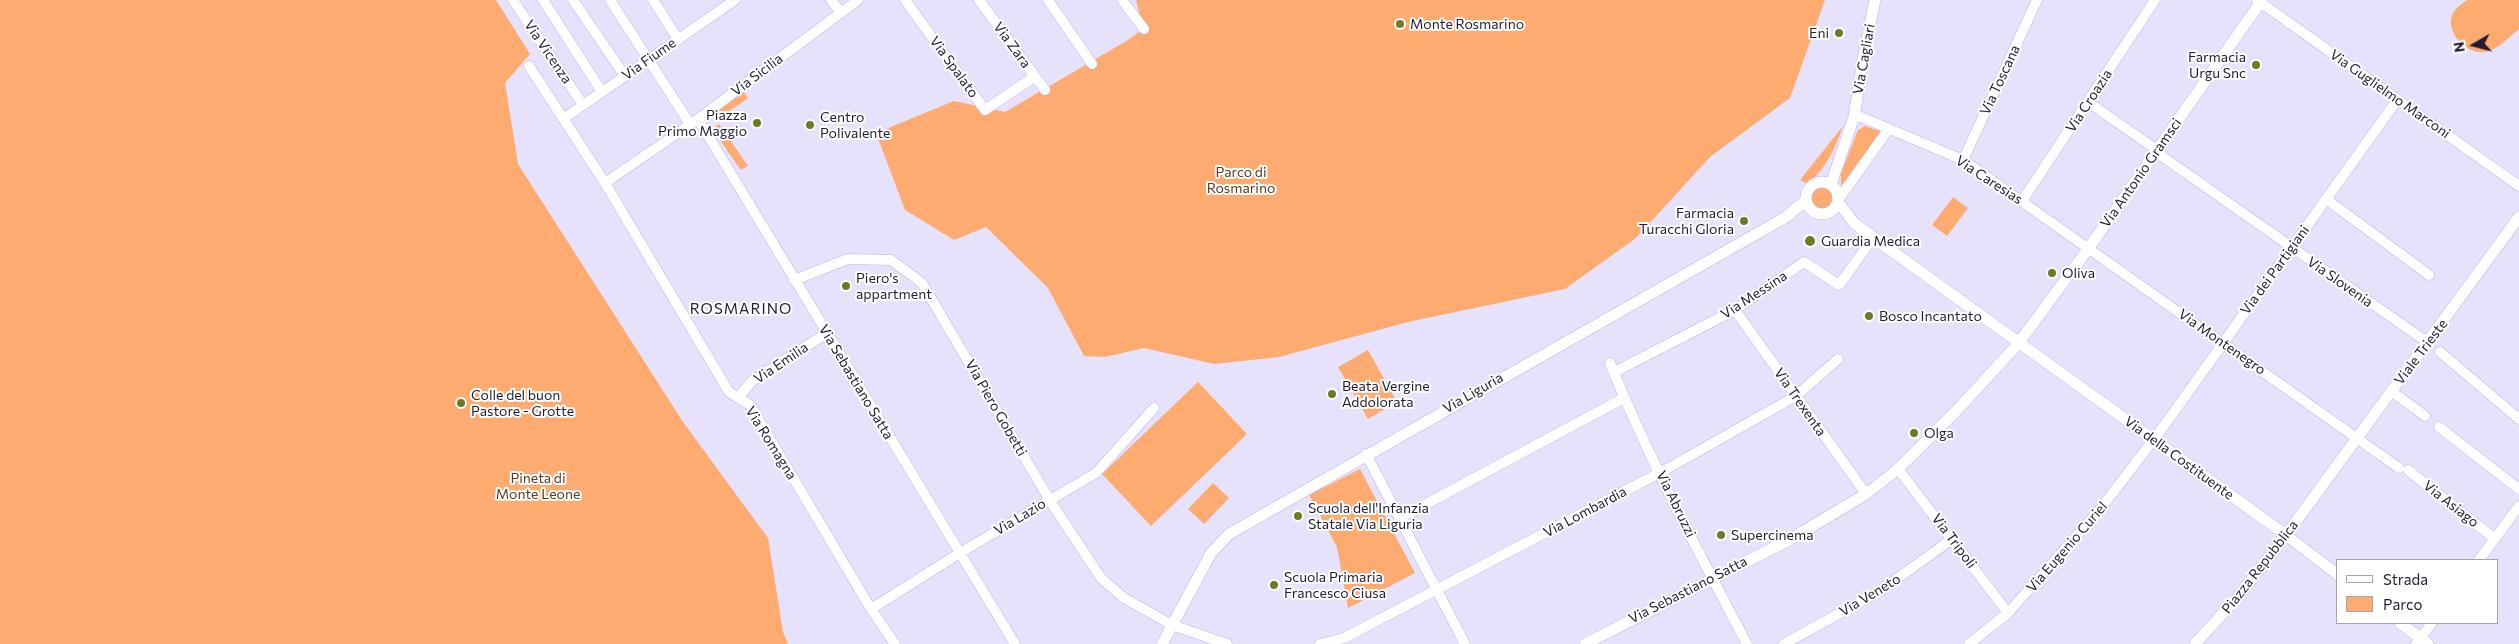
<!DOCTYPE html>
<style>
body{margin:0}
#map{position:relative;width:2519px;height:644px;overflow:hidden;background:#e7e2fb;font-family:Commissioner,sans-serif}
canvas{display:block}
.legend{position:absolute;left:2336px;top:559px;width:162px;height:65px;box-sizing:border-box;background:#fff;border:1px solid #a7a4ad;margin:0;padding:6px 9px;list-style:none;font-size:15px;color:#221c33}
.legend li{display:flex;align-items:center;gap:10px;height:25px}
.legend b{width:25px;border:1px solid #a7a4ad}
.north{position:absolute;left:2449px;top:20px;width:50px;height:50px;-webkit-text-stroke:4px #fff;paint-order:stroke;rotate:262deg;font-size:14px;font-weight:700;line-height:20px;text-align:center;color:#221c33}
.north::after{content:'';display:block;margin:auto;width:18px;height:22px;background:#221c33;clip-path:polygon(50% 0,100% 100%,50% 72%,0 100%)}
</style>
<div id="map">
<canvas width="2519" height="644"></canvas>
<ul class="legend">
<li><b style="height:6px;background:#fff"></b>Strada</li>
<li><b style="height:14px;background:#feab71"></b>Parco</li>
</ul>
<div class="north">N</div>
</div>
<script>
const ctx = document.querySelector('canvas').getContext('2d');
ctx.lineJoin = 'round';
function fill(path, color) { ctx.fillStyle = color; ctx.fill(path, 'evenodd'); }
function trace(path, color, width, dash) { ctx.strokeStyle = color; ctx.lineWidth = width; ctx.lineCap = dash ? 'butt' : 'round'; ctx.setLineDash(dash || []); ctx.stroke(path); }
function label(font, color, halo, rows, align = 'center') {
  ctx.font = font + ' Commissioner,sans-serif'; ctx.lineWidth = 4; ctx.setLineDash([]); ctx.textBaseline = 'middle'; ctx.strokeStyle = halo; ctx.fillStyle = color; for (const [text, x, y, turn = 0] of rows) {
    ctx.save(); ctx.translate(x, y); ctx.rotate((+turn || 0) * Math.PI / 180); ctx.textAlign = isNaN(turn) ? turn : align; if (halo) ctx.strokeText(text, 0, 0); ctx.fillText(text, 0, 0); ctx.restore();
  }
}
fill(new Path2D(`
 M0,0H496L530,54L505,83L518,164L683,422L768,538L783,632L788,644H0Z
 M1136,0H1825L1790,98L1710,157L1636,238L1565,289L1408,322L1279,357L1214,364L1144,348L1105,357L1084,356L1048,288L986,227L954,240L905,210L876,133L954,101L1005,112L1128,40L1143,29Z
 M2467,0H2519V29C2509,37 2497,51 2484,52C2465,55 2441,28 2455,10C2458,6 2463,3 2467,0Z
 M744,92L748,98L718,119L714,114Z
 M719,124L748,166L741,170L712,129Z
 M1843,126C1835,149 1826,169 1807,184L1800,180Z
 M1865,126L1885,133L1841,188V173L1858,130Z
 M1810 198a12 12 0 1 1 24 0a12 12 0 1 1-24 0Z
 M1953,197L1968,208L1947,236L1932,225Z
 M1368,350L1397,402L1368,419L1338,367Z
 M1198,382L1247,434L1151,526L1102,474Z
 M1360,469L1415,573L1348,608L1337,547L1309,495Z
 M1213,483L1229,498L1204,524L1188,509Z`), '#feab71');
const minor = new Path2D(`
 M513,0L583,105
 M543,0L602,92
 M573,0L625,76
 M610,0L690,124
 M653,0L678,39
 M831,0L841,13
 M905,0L985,110L1034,77
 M979,0L1045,90
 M1048,0L1092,64
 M1122,0L1144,29
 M2257,0L2519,186
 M529,66L605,183L729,392L750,405L871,609L895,644
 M2088,102L2157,150L2163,157L2427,342
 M1854,117H1861L1963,160L2399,468
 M563,119L735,0
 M698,119L1015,644
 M1963,160L2037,0
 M605,183L698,119L858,0
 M2326,199L2429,275
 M1838,200L1888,130
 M2022,201L2155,0
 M794,280L848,259L891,260L922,283L1052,504L1101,578L1124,598L1172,625L1227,644
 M1735,310L1866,494
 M2440,352L2519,419
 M1610,363C1649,459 1698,552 1747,644
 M1614,372L1735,310L1804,262L1839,285L1873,238
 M2391,391L2425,416
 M738,398L752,381L827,333
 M2439,427L2519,489
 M1366,454L1465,644
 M1898,469L2008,613
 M2408,470L2495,539
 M1400,518L1624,398
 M2479,560L2519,506
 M871,609L963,551L1096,473L1154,408
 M1320,644L1344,638L1665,470L1796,396L1838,359
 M1784,644L1880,591L1952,539
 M1969,644L2008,613L2101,508L2161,430L2397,100
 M2416,644L2432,623`);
const tertiary = new Path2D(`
 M1806 198a16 16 0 1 1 32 0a16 16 0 1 1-32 0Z
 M1831,184L1854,117L1863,59L1875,0
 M1838,202L1854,223L1878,241L2286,535L2338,575
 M2400,623L2428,644
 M1162,644L1211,553L1229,534L1786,217L1806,200
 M1585,644L1789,540L1866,494L1898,469L1958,409L2018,344L2088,249L2262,0
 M2195,644L2237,598L2275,550L2519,217`);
trace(minor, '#beb0ed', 11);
trace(tertiary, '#beb0ed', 12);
trace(minor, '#fff', 10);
trace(tertiary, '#fff', 11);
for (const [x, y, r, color] of [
 [1400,24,5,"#707923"],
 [1839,33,5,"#707923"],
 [2256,65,5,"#707923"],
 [757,123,5,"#707923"],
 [810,125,5,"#707923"],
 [1744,221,5,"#707923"],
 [1810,241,6,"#707923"],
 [2052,273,5,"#707923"],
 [846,286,5,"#707923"],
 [1869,316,5,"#707923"],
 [1332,394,5,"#707923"],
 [461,403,5,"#707923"],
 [1914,433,5,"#707923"],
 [1298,516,5,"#707923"],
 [1721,535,5,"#707923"],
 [1274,585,5,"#707923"]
]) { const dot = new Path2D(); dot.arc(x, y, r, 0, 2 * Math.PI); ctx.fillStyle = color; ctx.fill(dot); trace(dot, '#fff', 2); }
label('14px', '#221c33', '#fff', [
 ["Monte Rosmarino",1410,24],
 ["Eni",1829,33,"right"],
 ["Farmacia",2246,57,"right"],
 ["Urgu Snc",2246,73,"right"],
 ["Piazza",747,115,"right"],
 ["Primo Maggio",747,131,"right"],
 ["Centro",820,117],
 ["Polivalente",820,133],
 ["Farmacia",1734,213,"right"],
 ["Turacchi Gloria",1734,229,"right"],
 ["Guardia Medica",1821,241],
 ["Oliva",2062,273],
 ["Piero's",856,278],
 ["appartment",856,294],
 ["Bosco Incantato",1879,316],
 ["Beata Vergine",1342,386],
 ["Addolorata",1342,402],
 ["Colle del buon",471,395],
 ["Pastore - Grotte",471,411],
 ["Olga",1924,433],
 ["Scuola dell'Infanzia",1308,508],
 ["Statale Via Liguria",1308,524],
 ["Supercinema",1731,535],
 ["Scuola Primaria",1284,577],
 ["Francesco Ciusa",1284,593]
], 'left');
label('14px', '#221c33', '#fff', [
 ["Via Zara",1012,45,54],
 ["Via Vicenza",548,52,56],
 ["Via Fiume",649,59,-35],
 ["Via Cagliari",1864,59,-80],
 ["Via Spalato",954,67,54],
 ["Via Sicilia",757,75,-37],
 ["Via Toscana",2000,80,-65],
 ["Via Guglielmo Marconi",2390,94,35],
 ["Via Croazia",2089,101,-57],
 ["Via Antonio Gramsci",2141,173,-55],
 ["Via Caresias",1989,180,33],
 ["Via dei Partigiani",2275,270,-54],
 ["Via Slovenia",2340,282,35],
 ["Via Messina",1754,295,-33],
 ["Via Montenegro",2222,342,35],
 ["Viale Trieste",2421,352,-53],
 ["Via Emilia",781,363,-34],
 ["Via Sebastiano Satta",856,382,59],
 ["Via Liguria",1473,393,-30],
 ["Via Trexenta",1800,402,55],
 ["Via Piero Gobetti",996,408,60],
 ["Via Romagna",771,443,58],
 ["Via della Costituente",2179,458,36],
 ["Via Abruzzi",1676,504,64],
 ["Via Asiago",2451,504,38],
 ["Via Lombardia",1585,512,-28],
 ["Via Lazio",1020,517,-31],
 ["Via Tripoli",1954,541,53],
 ["Via Eugenio Curiel",2067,547,-49],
 ["Piazza Repubblica",2260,567,-52],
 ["Via Sebastiano Satta",1688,590,-27],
 ["Via Veneto",1870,595,-31]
]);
label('14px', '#5d391e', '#fff', [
 ["Parco di",1241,172],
 ["Rosmarino",1241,188],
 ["Pineta di",538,478],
 ["Monte Leone",538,494]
]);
ctx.letterSpacing = '1px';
label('15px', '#221c33', '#fff', [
 ["ROSMARINO",741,309]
]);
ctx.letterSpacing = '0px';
</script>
